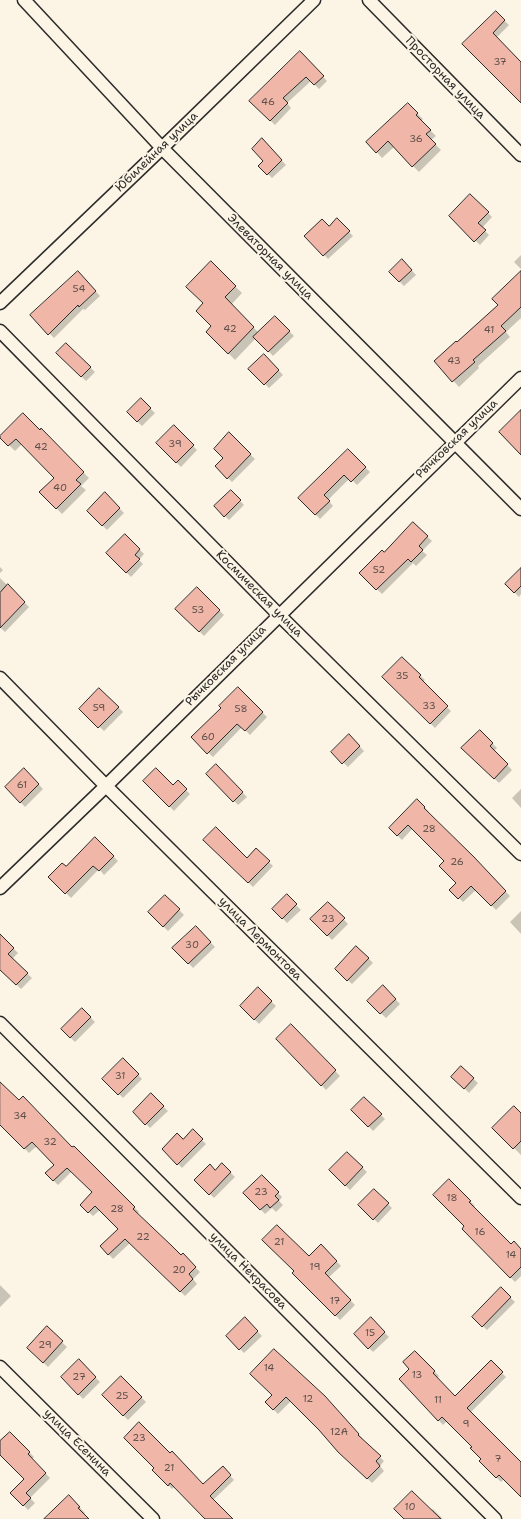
<!DOCTYPE html>
<meta charset="utf-8">
<style>
body{margin:0}
canvas{display:block;background:#fcf5e5}
</style>
<canvas width="521" height="1519"></canvas>
<script>
const ctx = document.querySelector('canvas').getContext('2d');
ctx.lineJoin = 'round';
function fill(path, color) { ctx.fillStyle = color; ctx.fill(path, 'evenodd'); }
function trace(path, color, width, dash) { ctx.strokeStyle = color; ctx.lineWidth = width; ctx.lineCap = dash ? 'butt' : 'round'; ctx.setLineDash(dash || []); ctx.stroke(path); }
function label(font, color, halo, rows, align = 'center') {
  ctx.font = font + ' "Shantell Sans",sans-serif'; ctx.lineWidth = 4; ctx.setLineDash([]); ctx.textBaseline = 'middle'; ctx.strokeStyle = halo; ctx.fillStyle = color; for (const [text, x, y, turn = 0] of rows) {
    ctx.save(); ctx.translate(x, y); ctx.rotate((+turn || 0) * Math.PI / 180); ctx.textAlign = isNaN(turn) ? turn : align; if (halo) ctx.strokeText(text, 0, 0); ctx.fillText(text, 0, 0); ctx.restore();
  }
}
fill(new Path2D(`
 M496,13L509,25L496,38L521,63V101L464,44Z
 M300,52L327,81L319,89L311,81L287,103L291,108L275,125L250,101Z
 M408,104L423,119L421,121L436,136L431,140L441,150L419,172L394,147L382,158L368,142Z
 M262,140L286,165L272,178L260,166L265,161Z
 M470,195L492,217L482,228L489,235L480,245L450,216Z
 M337,220L353,236L328,259L306,236L329,228Z
 M521,255V269L514,262Z
 M402,260L416,275L404,286L390,272Z
 M211,263L242,293L231,305L259,333L275,317L294,336L273,356L256,338L235,360L207,332L213,326L205,303Z
 M78,272L100,296L85,310L83,309L54,338L31,315Z
 M521,273V318L506,332L510,337L478,366L479,368L459,387L435,361L457,344L499,305Z
 M66,344L95,372L86,381L57,353Z
 M264,355L283,375L269,388L250,369Z
 M141,400L155,413L142,426L128,412Z
 M174,427L197,450L181,467L157,443Z
 M41,430L89,478L81,486L86,490L62,514L40,492L55,478L22,444L15,451L1,437Z
 M229,434L255,459L232,482L216,466L224,458Z
 M348,450L370,472L357,485L350,478L328,500L333,506L320,519L300,498Z
 M231,491L244,505L229,520L215,506Z
 M105,494L124,513L107,530L88,511Z
 M413,523L432,541L422,551L427,555L416,566L413,563L382,594L360,573L384,553Z
 M125,535L144,554L139,560L143,564L131,577L107,553Z
 M0,567L3,570L0,573Z
 M521,569V594L519,597L506,584Z
 M0,578L29,607L5,632L0,627Z
 M197,589L224,615L204,636L177,609Z
 M402,658L425,680L422,683L451,711L435,728L384,677Z
 M100,689L123,712L104,731L80,709Z
 M238,689L267,717L250,735L242,727L213,757L192,737L222,708Z
 M480,731L497,748L494,751L512,770L499,783L462,748Z
 M349,735L364,751L348,767L332,752Z
 M216,766L247,797L238,805L208,774Z
 M24,769L43,789L25,807L6,787Z
 M144,781L173,786L178,782L190,794L174,811Z
 M521,789V808L512,798Z
 M417,800L429,812L428,813L510,896L496,910L476,890L463,902L451,890L458,883L446,861L413,828L402,840L390,828Z
 M95,838L118,861L104,875L99,869L71,898L50,877L66,867Z
 M205,840L247,859L256,850L273,866L253,887Z
 M165,896L184,915L168,931L149,912Z
 M287,896L301,910L287,923L274,909Z
 M328,903L348,924L332,940L312,919Z
 M521,911V934L510,922Z
 M196,927L215,947L193,968L174,948Z
 M0,935L18,953L12,959L32,978L21,989L0,969Z
 M357,947L373,963L352,984L336,969Z
 M383,986L400,1004L386,1018L368,1001Z
 M258,989L276,1006L259,1024L241,1006Z
 M82,1009L95,1022L75,1042L62,1029Z
 M291,1025L340,1076L326,1090L277,1039Z
 M123,1059L142,1079L123,1098L104,1079Z
 M461,1068L478,1083L469,1093L453,1077Z
 M0,1086L73,1149L74,1147L139,1212L137,1214L181,1256L183,1255L200,1272L193,1279L197,1284L185,1296L130,1243L113,1259L101,1246L119,1229L100,1210L93,1216L81,1205L94,1192L72,1171L58,1185L46,1173L55,1165L37,1146L29,1153L0,1123Z
 M151,1095L168,1111L150,1128L134,1112Z
 M364,1098L385,1119L373,1131L353,1110Z
 M521,1114V1155L494,1128Z
 M193,1131L206,1144L182,1168L163,1149L183,1140Z
 M347,1153L367,1172L350,1190L330,1170Z
 M222,1164L235,1177L214,1198L196,1180L215,1171Z
 M262,1176L282,1197L279,1201L283,1205L276,1212L272,1208L265,1214L245,1193Z
 M449,1180L475,1206L473,1208L511,1245L521,1250V1276L515,1282L463,1229L466,1226Z
 M374,1190L392,1208L378,1223L360,1205Z
 M321,1245L341,1266L328,1278L355,1305L340,1320L294,1273Z
 M0,1285L11,1296L0,1307Z
 M501,1289L515,1302L487,1330L473,1317Z
 M245,1319L262,1336L244,1353L227,1336Z
 M371,1319L389,1337L373,1352L355,1334Z
 M47,1328L67,1347L48,1367L28,1348Z
 M415,1352L439,1376L437,1379L455,1397L491,1362L506,1377L470,1413L521,1463V1497L504,1479L501,1482L480,1461L482,1460L473,1447L447,1421L443,1425L400,1379L411,1369Z
 M79,1361L100,1382L83,1399L62,1377Z
 M121,1377L146,1402L128,1420L103,1395Z
 M273,1395L329,1402L363,1439L362,1440L384,1461L380,1466L384,1471L372,1483L339,1451L291,1401L278,1414L266,1402Z
 M10,1433L34,1457L32,1459L50,1478L30,1498L35,1503L28,1510L12,1493L25,1479L0,1454V1441L1,1442Z
 M170,1454L203,1486L226,1471L234,1480L213,1500L230,1519H207L175,1486L172,1489L153,1470Z
 M69,1496L85,1513L84,1515L88,1519H46Z
 M433,1509L443,1519H405L431,1511Z`), '#0003');
const building = new Path2D(`
 M496,11L505,20L493,33L521,62V103L462,44Z
 M300,51L324,76L314,85L306,77L283,98L288,103L270,121L249,101Z
 M408,103L418,113L416,115L431,130L426,134L436,144L412,167L388,141L376,153L366,142Z
 M262,138L282,160L267,175L258,166L263,161L252,149Z
 M470,194L489,212L478,223L486,230L474,242L449,216Z
 M337,218L350,231L323,256L304,236L322,219L329,226Z
 M402,259L412,270L399,282L389,272Z
 M211,261L236,286L225,297L254,327L228,354L206,332L211,326L196,311L203,303L186,287Z
 M78,271L96,291L79,307L78,305L48,335L30,315Z
 M521,271V307L501,326L506,331L473,360L475,362L452,382L434,361L456,341L457,342L498,305L492,299Z
 M275,316L290,331L268,352L253,337Z
 M66,343L91,367L81,377L56,353Z
 M264,354L279,370L264,385L248,369Z
 M141,398L151,408L137,422L127,412Z
 M521,410V455L499,432Z
 M23,413L40,430L41,428L84,472L76,480L81,484L56,509L39,492L54,478L16,439L8,446L0,438V436Z
 M174,425L194,445L176,463L156,443Z
 M229,432L251,454L227,479L215,466L223,458L214,449Z
 M348,449L366,467L351,482L344,475L324,495L330,501L315,515L298,498Z
 M231,490L241,500L224,517L214,506Z
 M105,492L120,508L102,526L87,511Z
 M413,522L428,536L419,546L423,550L411,562L408,559L376,590L359,573L382,550L384,552Z
 M125,534L140,549L135,555L140,559L126,573L106,553Z
 M521,568V586L514,593L505,584Z
 M8,584L25,602L0,628V593Z
 M197,587L220,610L199,632L175,609Z
 M402,657L421,675L419,677L448,706L430,724L382,677Z
 M238,687L263,712L245,731L237,724L207,754L191,737L221,708L219,706Z
 M99,688L119,707L98,728L79,709Z
 M480,730L493,743L490,746L508,764L494,779L461,748Z
 M349,734L360,746L342,764L331,752Z
 M216,764L243,792L233,802L206,774Z
 M24,768L39,784L20,803L5,787Z
 M156,768L173,785L178,780L187,789L169,807L143,781Z
 M417,799L425,807L424,808L474,857L506,891L491,906L471,886L458,899L449,890L456,883L439,866L444,861L408,825L397,836L389,828Z
 M216,827L247,858L256,848L270,861L248,883L203,840Z
 M95,837L114,856L99,871L93,866L65,894L48,877L62,863L66,866Z
 M287,894L297,904L282,919L272,909Z
 M165,895L180,909L163,927L148,912Z
 M328,902L345,918L327,936L310,919Z
 M196,926L211,942L188,964L172,948Z
 M0,934L14,948L8,954L28,973L16,985L0,970Z
 M356,946L369,958L347,981L335,969Z
 M383,985L396,999L380,1014L367,1001Z
 M258,987L272,1001L254,1020L240,1006Z
 M82,1008L91,1017L70,1038L61,1029Z
 M291,1024L336,1070L321,1086L276,1039Z
 M123,1058L139,1074L118,1095L102,1079Z
 M461,1066L474,1078L464,1089L451,1077Z
 M0,1082L19,1100L23,1096L72,1147L74,1146L135,1207L133,1209L172,1246L181,1255L183,1253L196,1267L189,1274L193,1279L180,1292L125,1239L108,1255L100,1246L118,1229L95,1206L88,1213L80,1205L92,1192L67,1168L53,1181L45,1173L54,1165L32,1142L24,1149L0,1125Z
 M151,1093L164,1106L145,1125L133,1112Z
 M364,1097L382,1114L368,1127L351,1110Z
 M514,1106L521,1113V1141L513,1149L492,1128Z
 M193,1129L203,1139L177,1165L162,1149L177,1133L183,1139Z
 M347,1152L363,1167L345,1186L329,1170Z
 M222,1163L231,1172L209,1195L194,1180L210,1164L215,1170Z
 M262,1175L279,1192L275,1196L279,1200L270,1208L267,1204L260,1210L243,1193Z
 M449,1179L471,1201L469,1202L511,1244L514,1241L521,1249V1267L510,1278L462,1229L464,1226L433,1195Z
 M374,1189L389,1203L373,1220L358,1205Z
 M277,1225L309,1256L321,1244L337,1261L325,1273L351,1300L335,1316L292,1273L294,1271L262,1240Z
 M501,1287L511,1297L482,1327L472,1317Z
 M245,1317L258,1331L239,1350L226,1336Z
 M371,1317L385,1332L368,1349L354,1334Z
 M47,1326L63,1341L43,1363L27,1348Z
 M274,1349L325,1396L359,1434L358,1435L381,1456L376,1461L380,1466L367,1479L338,1452L319,1430L286,1397L273,1410L265,1402L272,1395L250,1374Z
 M415,1351L435,1371L433,1373L455,1396L491,1360L503,1372L467,1408L521,1462V1497L499,1475L496,1478L479,1461L481,1459L470,1448L472,1447L442,1417L438,1421L399,1379L409,1369L403,1362Z
 M79,1359L96,1377L78,1395L61,1377Z
 M121,1376L142,1397L123,1416L102,1395Z
 M139,1422L170,1453L172,1451L203,1484L223,1466L231,1475L210,1496L233,1519H205L170,1483L168,1486L152,1470L154,1468L124,1438Z
 M10,1432L30,1452L28,1454L46,1473L26,1493L31,1498L23,1506L10,1493L24,1479L0,1455V1441Z
 M412,1491L441,1519H404L394,1509Z
 M69,1495L80,1507L78,1508L89,1519H44Z`);
fill(building, '#f0b7a8');
trace(building, '#2b2b2b', 1);
const minor = new Path2D(`
 M24,0L162,148L521,509
 M369,0L521,155
 M0,303L162,148L314,0
 M0,331L279,615L521,854
 M0,678L106,786L521,1198
 M0,888L106,786L521,378
 M0,1023L495,1519
 M0,1367L153,1519`);
trace(minor, '#2b2b2b', 15);
trace(minor, '#fcf5e5', 12);
label('10px', '#5c4e4a', null, [
 ["37",500,62],
 ["46",268,102],
 ["36",416,139],
 ["54",79,289],
 ["42",230,329],
 ["41",489,330],
 ["43",454,361],
 ["39",175,444],
 ["42",41,447],
 ["40",60,488],
 ["52",379,570],
 ["53",198,610],
 ["35",402,676],
 ["33",429,706],
 ["59",99,708],
 ["58",241,709],
 ["60",208,737],
 ["61",22,785],
 ["28",429,829],
 ["26",457,862],
 ["23",328,919],
 ["30",192,945],
 ["31",120,1076],
 ["34",20,1116],
 ["32",50,1142],
 ["23",261,1192],
 ["18",452,1198],
 ["28",117,1209],
 ["16",480,1232],
 ["22",143,1237],
 ["21",279,1242],
 ["14",511,1255],
 ["19",315,1267],
 ["20",179,1270],
 ["17",335,1301],
 ["15",370,1333],
 ["29",45,1345],
 ["14",269,1368],
 ["13",417,1375],
 ["27",79,1377],
 ["25",122,1396],
 ["12",308,1399],
 ["11",438,1400],
 ["9",466,1424],
 ["12А",339,1432],
 ["23",139,1438],
 ["7",498,1459],
 ["21",169,1468],
 ["10",410,1507]
]);
label('12px', '#2b2b2b', '#fcf5e5', [
 ["Просторная улица",445,78,46],
 ["Юбилейная улица",157,152,-44],
 ["Элеваторная улица",270,257,45],
 ["Рычковская улица",457,439,-44],
 ["Космическая улица",259,594,45],
 ["Рычковская улица",226,666,-45],
 ["улица Лермонтова",260,939,45],
 ["улица Некрасова",248,1271,45],
 ["улица Есенина",77,1443,45]
]);
</script>
